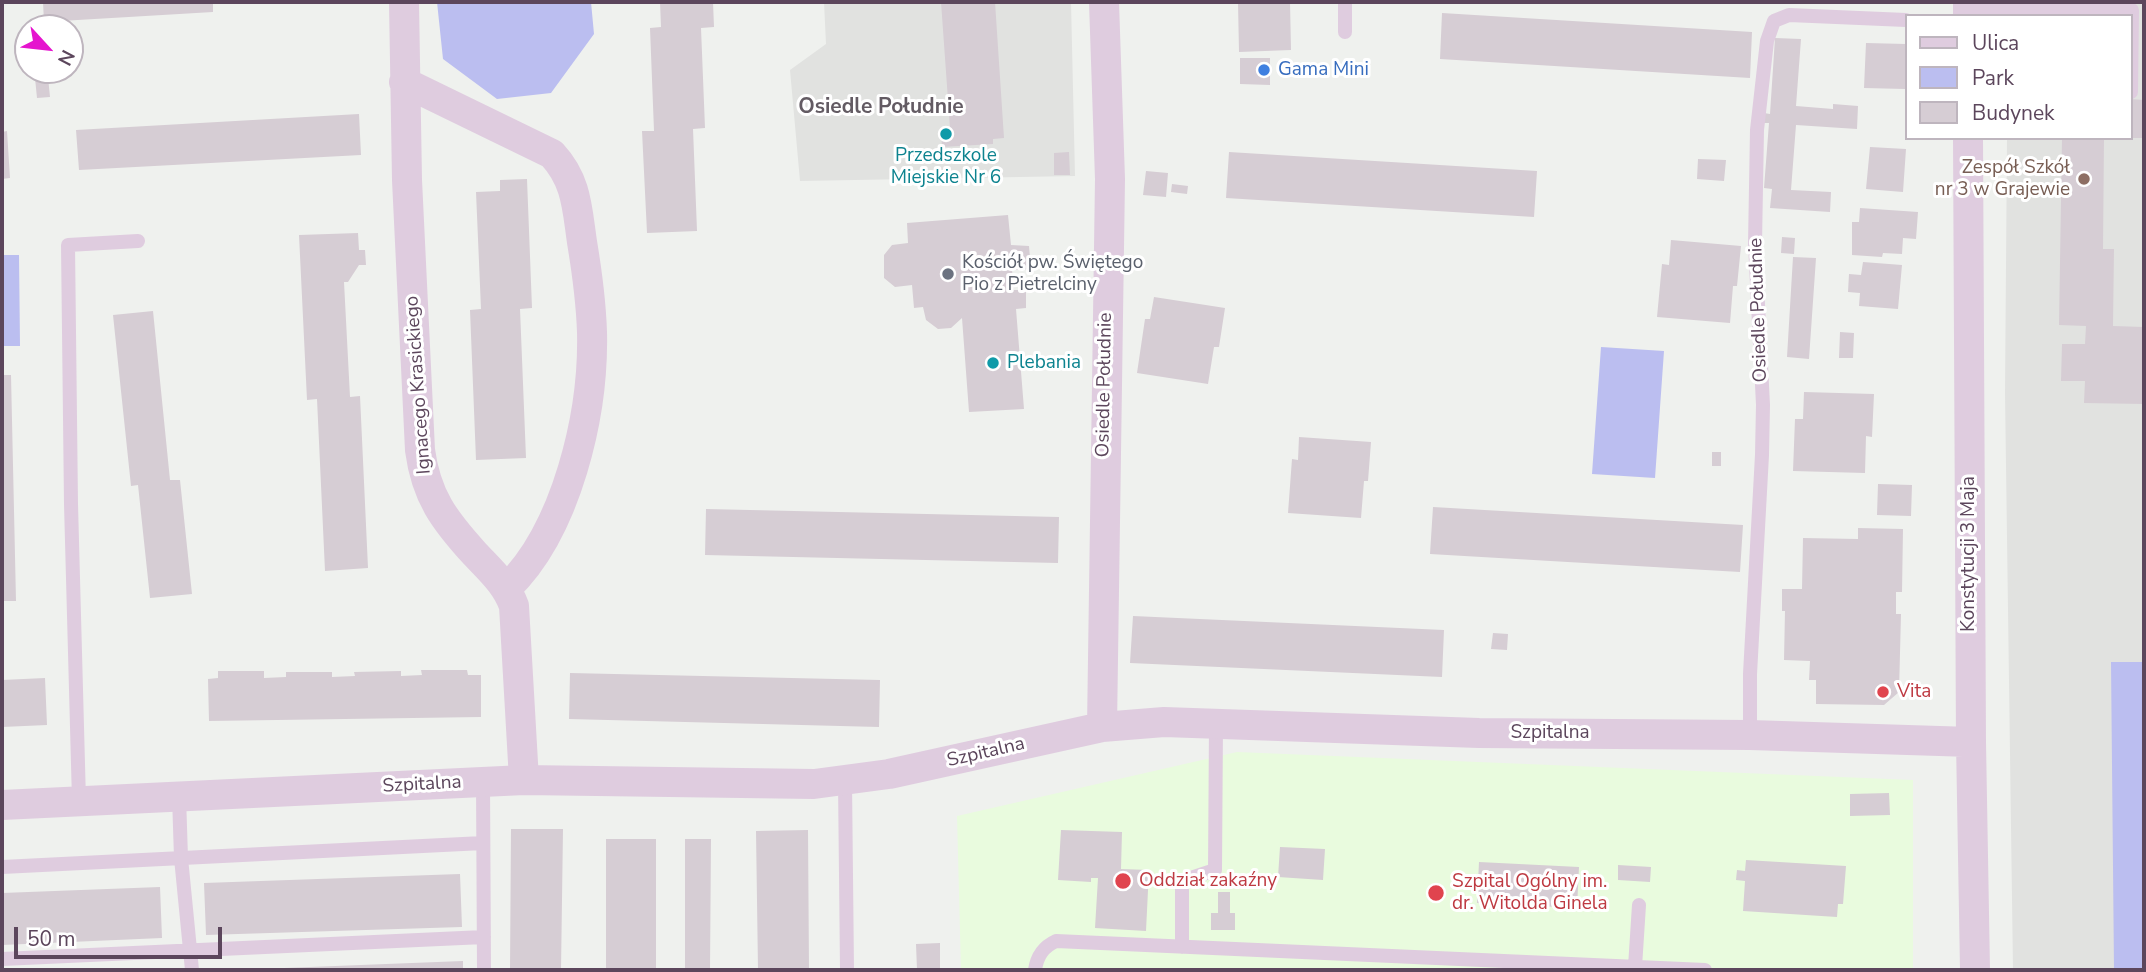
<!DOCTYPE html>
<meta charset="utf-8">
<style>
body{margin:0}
#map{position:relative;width:2146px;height:972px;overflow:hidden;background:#eff1ee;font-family:"Nunito Sans",sans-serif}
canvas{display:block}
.frame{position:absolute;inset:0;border:4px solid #5c465c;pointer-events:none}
.legend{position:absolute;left:1905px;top:14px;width:228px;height:126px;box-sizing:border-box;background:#fff;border:2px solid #beb5be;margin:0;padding:9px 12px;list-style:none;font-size:21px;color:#5c465c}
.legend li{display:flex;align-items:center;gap:14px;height:35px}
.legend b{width:35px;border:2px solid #beb5be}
.north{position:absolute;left:14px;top:14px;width:70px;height:70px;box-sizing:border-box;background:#fff;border:2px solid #beb5be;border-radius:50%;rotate:117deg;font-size:19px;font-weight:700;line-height:28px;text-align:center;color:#5c465c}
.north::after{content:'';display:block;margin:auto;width:24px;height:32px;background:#e514ce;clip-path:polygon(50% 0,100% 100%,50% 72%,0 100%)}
.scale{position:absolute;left:14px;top:927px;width:208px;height:32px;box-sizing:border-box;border:4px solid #5c465c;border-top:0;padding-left:9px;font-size:21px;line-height:24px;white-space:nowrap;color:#5c465c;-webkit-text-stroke:5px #fff;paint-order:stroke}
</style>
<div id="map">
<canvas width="2146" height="972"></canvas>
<div class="frame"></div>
<ul class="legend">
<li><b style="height:9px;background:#dfccdf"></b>Ulica</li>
<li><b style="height:19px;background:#bbbef0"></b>Park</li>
<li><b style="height:19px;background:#d6cdd4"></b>Budynek</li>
</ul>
<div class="north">N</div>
<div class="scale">50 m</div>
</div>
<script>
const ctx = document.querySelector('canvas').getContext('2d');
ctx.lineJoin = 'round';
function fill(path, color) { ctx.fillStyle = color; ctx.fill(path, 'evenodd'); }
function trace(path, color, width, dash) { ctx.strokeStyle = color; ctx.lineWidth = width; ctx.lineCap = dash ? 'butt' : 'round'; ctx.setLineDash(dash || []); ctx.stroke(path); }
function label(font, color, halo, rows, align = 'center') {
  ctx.font = font + ' "Nunito Sans",sans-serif'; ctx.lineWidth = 6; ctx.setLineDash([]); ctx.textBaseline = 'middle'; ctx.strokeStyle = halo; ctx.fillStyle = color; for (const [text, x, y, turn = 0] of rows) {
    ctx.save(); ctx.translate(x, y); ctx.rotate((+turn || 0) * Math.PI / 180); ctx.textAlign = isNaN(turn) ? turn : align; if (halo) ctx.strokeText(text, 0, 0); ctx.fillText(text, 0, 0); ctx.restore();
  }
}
fill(new Path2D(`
 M824,2H1071L1075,176L800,181L790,70L826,44Z
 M2009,2H2144V970H2013L2005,393L2007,138H2130V16H2009Z`), '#e1e2e0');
fill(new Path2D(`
 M1237,752L1913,780V970H961L957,816Z`), '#e9fbde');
fill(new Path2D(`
 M437,2H591L594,34L551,93L497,99L443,59Z
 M2,255H19L20,346H2Z
 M1601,347L1664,351L1655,478L1592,474Z
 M2111,662H2144V970H2114Z`), '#bbbef0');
fill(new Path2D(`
 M43,2H213V12L44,22Z
 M660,2H713L714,27L701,28L705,128L693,129L697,231L647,233L642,131H654L650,28L661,27Z
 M941,2H995L1004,138L993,139V144L942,147L941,128H950Z
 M1238,2H1290L1291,50L1239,52Z
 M1442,13L1752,32L1750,78L1440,59Z
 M1775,38L1801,39L1796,106L1833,109V104L1858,106L1857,129L1796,125L1791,190L1831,192L1830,212L1770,208L1772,189L1764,188L1769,123H1763L1764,113L1770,114Z
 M1866,43L1906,44L1905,89L1864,88Z
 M1240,58H1270V85L1240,84Z
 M48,77L50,97L37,98L35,78Z
 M2130,99L2144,100V138H2130Z
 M359,114L361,155L79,170L76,130Z
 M7,131L10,178L2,179V132Z
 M2062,138H2104L2103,249H2114L2113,326L2144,327V404L2084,403L2085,381H2061L2062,344H2085L2086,326L2059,325Z
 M1870,147L1906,149L1903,192L1866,189Z
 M1069,152L1070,175H1054V153Z
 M1229,152L1537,171L1534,217L1226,198Z
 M1698,159L1726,160L1724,181L1697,179Z
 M1146,171L1168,173L1166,197L1143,195Z
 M527,179L532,308L520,309L526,458L476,460L470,310L481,309L476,192L500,191V180Z
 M1172,184L1188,186L1187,194L1171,192Z
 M1860,208L1918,212L1916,239L1903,238L1902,254L1883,253L1882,257L1852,255V222H1859Z
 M1008,215L1011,245L1029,246L1031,269L1012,270L1014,290H1026V308L1016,309L1024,409L969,412L962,318L951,328L938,329L926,320L923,307L914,308L912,285L895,287L884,278V255L892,245L908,243L907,223Z
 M358,233L359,250H365L366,265H359L348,282H344L350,397L360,396L368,568L325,571L317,399L307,400L299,235Z
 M1782,237L1795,238L1794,254L1781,253Z
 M1671,240L1741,246L1737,286H1733L1730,323L1657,317L1662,264L1669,265Z
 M1793,257L1816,258L1809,359L1787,357Z
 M1863,262L1902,265L1898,309L1859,306L1860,293L1848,292L1849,274L1861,275Z
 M1154,297L1225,308L1219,347H1214L1208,384L1137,373L1145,319H1150Z
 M153,311L170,480H180L192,594L150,598L138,485L131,486L113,315Z
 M1840,332L1854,333L1853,358H1839Z
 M2,375H11L16,601H2Z
 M1804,392L1874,394L1872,437L1866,436L1865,473L1793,471L1795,419H1803Z
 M1299,437L1371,442L1368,481H1364L1361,518L1288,513L1292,459L1298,460Z
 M1712,452H1721V466H1712Z
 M1878,484L1912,485L1911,516L1877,515Z
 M1433,507L1743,525L1740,572L1430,554Z
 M706,509L1059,517L1058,563L705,555Z
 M1858,528L1903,529L1902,592H1896V614H1901L1899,692L1884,705L1816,704V680H1809L1810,661L1784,660L1785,611H1782V589H1802L1803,538L1858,539Z
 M1133,616L1444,630L1442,677L1130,663Z
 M1493,633L1508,634L1507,650L1491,649Z
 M421,670H467L468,675H481V717L209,721L208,679L218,678V671H264V678L286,677V672H332V677L355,676L354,672L401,671V676L422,675Z
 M570,673L880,680L879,727L569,719Z
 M45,678L47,725L2,727V680Z
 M1889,793L1890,815L1850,816V794Z
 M511,829H563L561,970H510Z
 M808,830L809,970H758L756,831Z
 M1061,830L1122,832L1121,869L1149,870L1146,931L1095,928L1098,878H1091V882L1058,880Z
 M606,839H656V970H606Z
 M685,839H711L710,970H685Z
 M1280,847L1325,849L1323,880L1278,877Z
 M1746,860L1846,866L1843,904H1838L1837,917L1743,911L1745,881L1736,880L1737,870L1745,871Z
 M1479,862L1579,867L1577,908L1477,903Z
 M1618,865L1651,867L1650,882L1618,880Z
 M460,874L462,927L206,935L204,883Z
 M160,887L162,938L2,945V893Z
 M1218,892H1230V913H1235V930H1211V913H1218Z
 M940,943V970H917L916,944Z
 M463,961V970H284V968Z`), '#d6cdd4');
trace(new Path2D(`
 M1345,2V32
 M1968,7L2132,10L2131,92
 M1750,735V674L1762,455L1763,405L1755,244L1757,130L1767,41L1774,21L1789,15L1906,20
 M845,781L847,970
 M483,782L484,970
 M179,796L181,858L192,970
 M79,801L71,504L68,245L138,241
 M2,867L483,843
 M1182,947V881L1215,870L1216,724
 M2,959L484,937
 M1635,967L1639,905
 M1035,970C1037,956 1043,947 1056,941L1705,970`), '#dfccdf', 14);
trace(new Path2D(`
 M404,2L407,180L420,450C426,496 444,520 475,554C491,571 506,584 514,606L524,780
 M1968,2V16
 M404,82L552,154C577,181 577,208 582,242C587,272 591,302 592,332C594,414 567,530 507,588
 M1968,138L1971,742L1975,970
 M1102,727L1110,179L1104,2
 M2,805L524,780L814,784L889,774L1102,727L1164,722L1479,733L1750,735L1971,742`), '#dfccdf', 30);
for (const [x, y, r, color] of [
 [1264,70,7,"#3f7fe0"],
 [946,134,7,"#0f9aa8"],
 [2084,179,7,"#8d6e63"],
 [948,274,7,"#6b7280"],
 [993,363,7,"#0f9aa8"],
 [1883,692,7,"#e0444e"],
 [1123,881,9,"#e0444e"],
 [1436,893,9,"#e0444e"]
]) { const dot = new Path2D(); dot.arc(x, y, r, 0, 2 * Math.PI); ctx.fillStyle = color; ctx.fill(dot); trace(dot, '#fff', 2.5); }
label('19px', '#366cbe', '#fff', [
 ["Gama Mini",1278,70]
], 'left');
label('19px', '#0d838f', '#fff', [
 ["Przedszkole",946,156],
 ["Miejskie Nr 6",946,178],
 ["Plebania",1007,363,"left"]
]);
label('19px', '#785e54', '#fff', [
 ["Zespół Szkół",2070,168],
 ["nr 3 w Grajewie",2070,190]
], 'right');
label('19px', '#5b616d', '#fff', [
 ["Kościół pw. Świętego",962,263],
 ["Pio z Pietrelciny",962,285]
], 'left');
label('19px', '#5c465c', '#fff', [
 ["Osiedle Południe",1759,310,-92],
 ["Ignacego Krasickiego",419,385,-94],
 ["Osiedle Południe",1105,385,-89],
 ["Konstytucji 3 Maja",1969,554,-90],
 ["Szpitalna",1550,733],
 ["Szpitalna",986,753,-13],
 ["Szpitalna",422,785,-3]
]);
label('19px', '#be3a42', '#fff', [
 ["Vita",1897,692],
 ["Oddział zakaźny",1139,881],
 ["Szpital Ogólny im.",1452,882],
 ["dr. Witolda Ginela",1452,904]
], 'left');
label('bold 21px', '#635b63', '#fff', [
 ["Osiedle Południe",881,108]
]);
</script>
